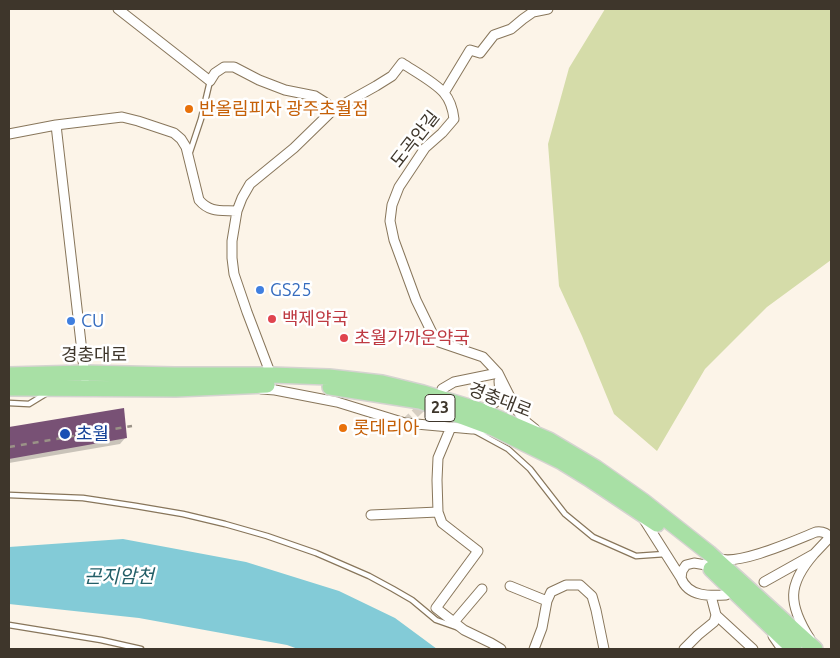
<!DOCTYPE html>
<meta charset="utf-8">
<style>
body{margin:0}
#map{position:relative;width:840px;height:658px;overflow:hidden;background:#fcf4e8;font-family:Ubuntu,sans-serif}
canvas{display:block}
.frame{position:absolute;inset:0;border:10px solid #3e362b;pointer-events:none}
</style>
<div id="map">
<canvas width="840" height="658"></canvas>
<div class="frame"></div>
</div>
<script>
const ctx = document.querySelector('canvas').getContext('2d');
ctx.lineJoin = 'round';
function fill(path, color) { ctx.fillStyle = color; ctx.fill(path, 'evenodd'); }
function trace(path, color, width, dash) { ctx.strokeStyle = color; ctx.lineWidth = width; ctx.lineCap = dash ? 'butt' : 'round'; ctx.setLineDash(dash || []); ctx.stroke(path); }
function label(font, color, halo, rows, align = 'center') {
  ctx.font = font + ' Ubuntu,"Noto Sans KR",sans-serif'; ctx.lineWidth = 5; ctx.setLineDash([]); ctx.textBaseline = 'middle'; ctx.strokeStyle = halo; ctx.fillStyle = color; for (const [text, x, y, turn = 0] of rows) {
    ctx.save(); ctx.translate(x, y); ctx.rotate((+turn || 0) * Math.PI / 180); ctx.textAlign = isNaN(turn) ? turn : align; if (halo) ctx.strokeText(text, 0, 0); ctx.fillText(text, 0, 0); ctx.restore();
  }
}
fill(new Path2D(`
 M605,9H831V260L767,307L705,369L657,451L614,414L582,336L559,286L548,144L569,68Z`), '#d5dca9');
fill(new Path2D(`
 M123,539L246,562L339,591L395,618L437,649H298L287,645L139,618L9,604V547Z`), '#83cbd7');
fill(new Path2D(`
 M123,409L126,437L120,444L9,463V429Z`), '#0003');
fill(new Path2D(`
 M124,408L127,438L9,459V427Z`), '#785175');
trace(new Path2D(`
 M405,423L427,402`), '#d6cec2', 9, [9, 4.5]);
const lane = new Path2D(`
 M190,152L201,119L210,81
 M9,403L29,404L47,393
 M475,431L508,449L530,469L565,514L593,537L636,556L665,554
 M9,495L83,498L136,506L183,514L225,524L267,536L316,553L369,576L393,589L412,600L436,620L456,627
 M9,625L101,640L141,649`);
const street = new Path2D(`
 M118,9L210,81L215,73L224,67H234L259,80L285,90L315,96L326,103L333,110L376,86L392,76L402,63C414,71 436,83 444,93C450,100 453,110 454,119L442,133L425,148L399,187L392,205L390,221L394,240L416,300L436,341L483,357L498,373L516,409L525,421L535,429
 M444,93L470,50L480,53L494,35L511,29L523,19L533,12L548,9
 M56,125L85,378
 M9,134L56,125L122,117L138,121L174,133L181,139L186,147L199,200C210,213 221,210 237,211
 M271,375L247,312L234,274L232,258V241L237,211L242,198L250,184L294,148L333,110
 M261,389L275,390L337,402L405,423L472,429H486
 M442,389L454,382L498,373
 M481,409C498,405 501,398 499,381
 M451,427L438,458L437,480L438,512L442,523L478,551L436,608L464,630L491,643L501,649
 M371,515L438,512
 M643,518L681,578C688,597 710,596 726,595
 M718,558C736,567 796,540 816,532C823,531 827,533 831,538
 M681,578L682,571L686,565L694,563L706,565
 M764,582L814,554L831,536
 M510,586L547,601
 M716,615L753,649
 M454,622L482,589
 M773,636L782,649
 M810,639C788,604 787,585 814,554
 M534,649L542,628L547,601L551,592L566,585H580L592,596L596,610L604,649
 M684,649L698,635L714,622L716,615L711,596`);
const primary = new Path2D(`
 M9,375L84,373L175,375H271L329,377L382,383L423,393L479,410L549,440L596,468L643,501L709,553L815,649
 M330,387L420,401L493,428L562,462L588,478L657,524
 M9,388L176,389L267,385
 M711,569L794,649`);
trace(lane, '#88765b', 7);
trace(street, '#88765b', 11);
trace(primary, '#d5d3d0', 18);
trace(lane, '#fff', 4.5);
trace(street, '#fff', 9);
trace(primary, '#a8e0a5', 15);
trace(new Path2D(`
 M9,447L132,426`), '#9a9287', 2.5, [6, 6]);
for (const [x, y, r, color] of [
 [189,109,5,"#e8710a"],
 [260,290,5,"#3f7fe0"],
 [272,319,5,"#e0444e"],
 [71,321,5,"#3f7fe0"],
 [344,338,5,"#e0444e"],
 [343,428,5,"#e8710a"],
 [65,434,6,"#1a4fb4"]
]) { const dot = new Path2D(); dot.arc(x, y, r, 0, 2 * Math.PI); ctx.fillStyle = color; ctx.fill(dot); trace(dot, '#fff', 2); }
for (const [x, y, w] of [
 [440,408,30]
]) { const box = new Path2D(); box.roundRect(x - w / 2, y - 13.5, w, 27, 4); ctx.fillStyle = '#fff'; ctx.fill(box); trace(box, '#3e362b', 1); }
label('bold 16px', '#3e362b', null, [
 ["23",440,408]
]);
label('18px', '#c56008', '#fff', [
 ["반올림피자 광주초월점",199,109],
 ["롯데리아",353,428]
], 'left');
label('18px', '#3e362b', '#fff', [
 ["도곡안길",415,139,-52],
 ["경충대로",94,355],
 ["경충대로",500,400,21]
]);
label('18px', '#366cbe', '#fff', [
 ["GS25",270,290],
 ["CU",81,321]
], 'left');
label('18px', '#be3a42', '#fff', [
 ["백제약국",282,319],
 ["초월가까운약국",354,338]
], 'left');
label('18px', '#164399', '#fff', [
 ["초월",76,434]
], 'left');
label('italic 19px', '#235f68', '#fff', [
 ["곤지암천",119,577]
]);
</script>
